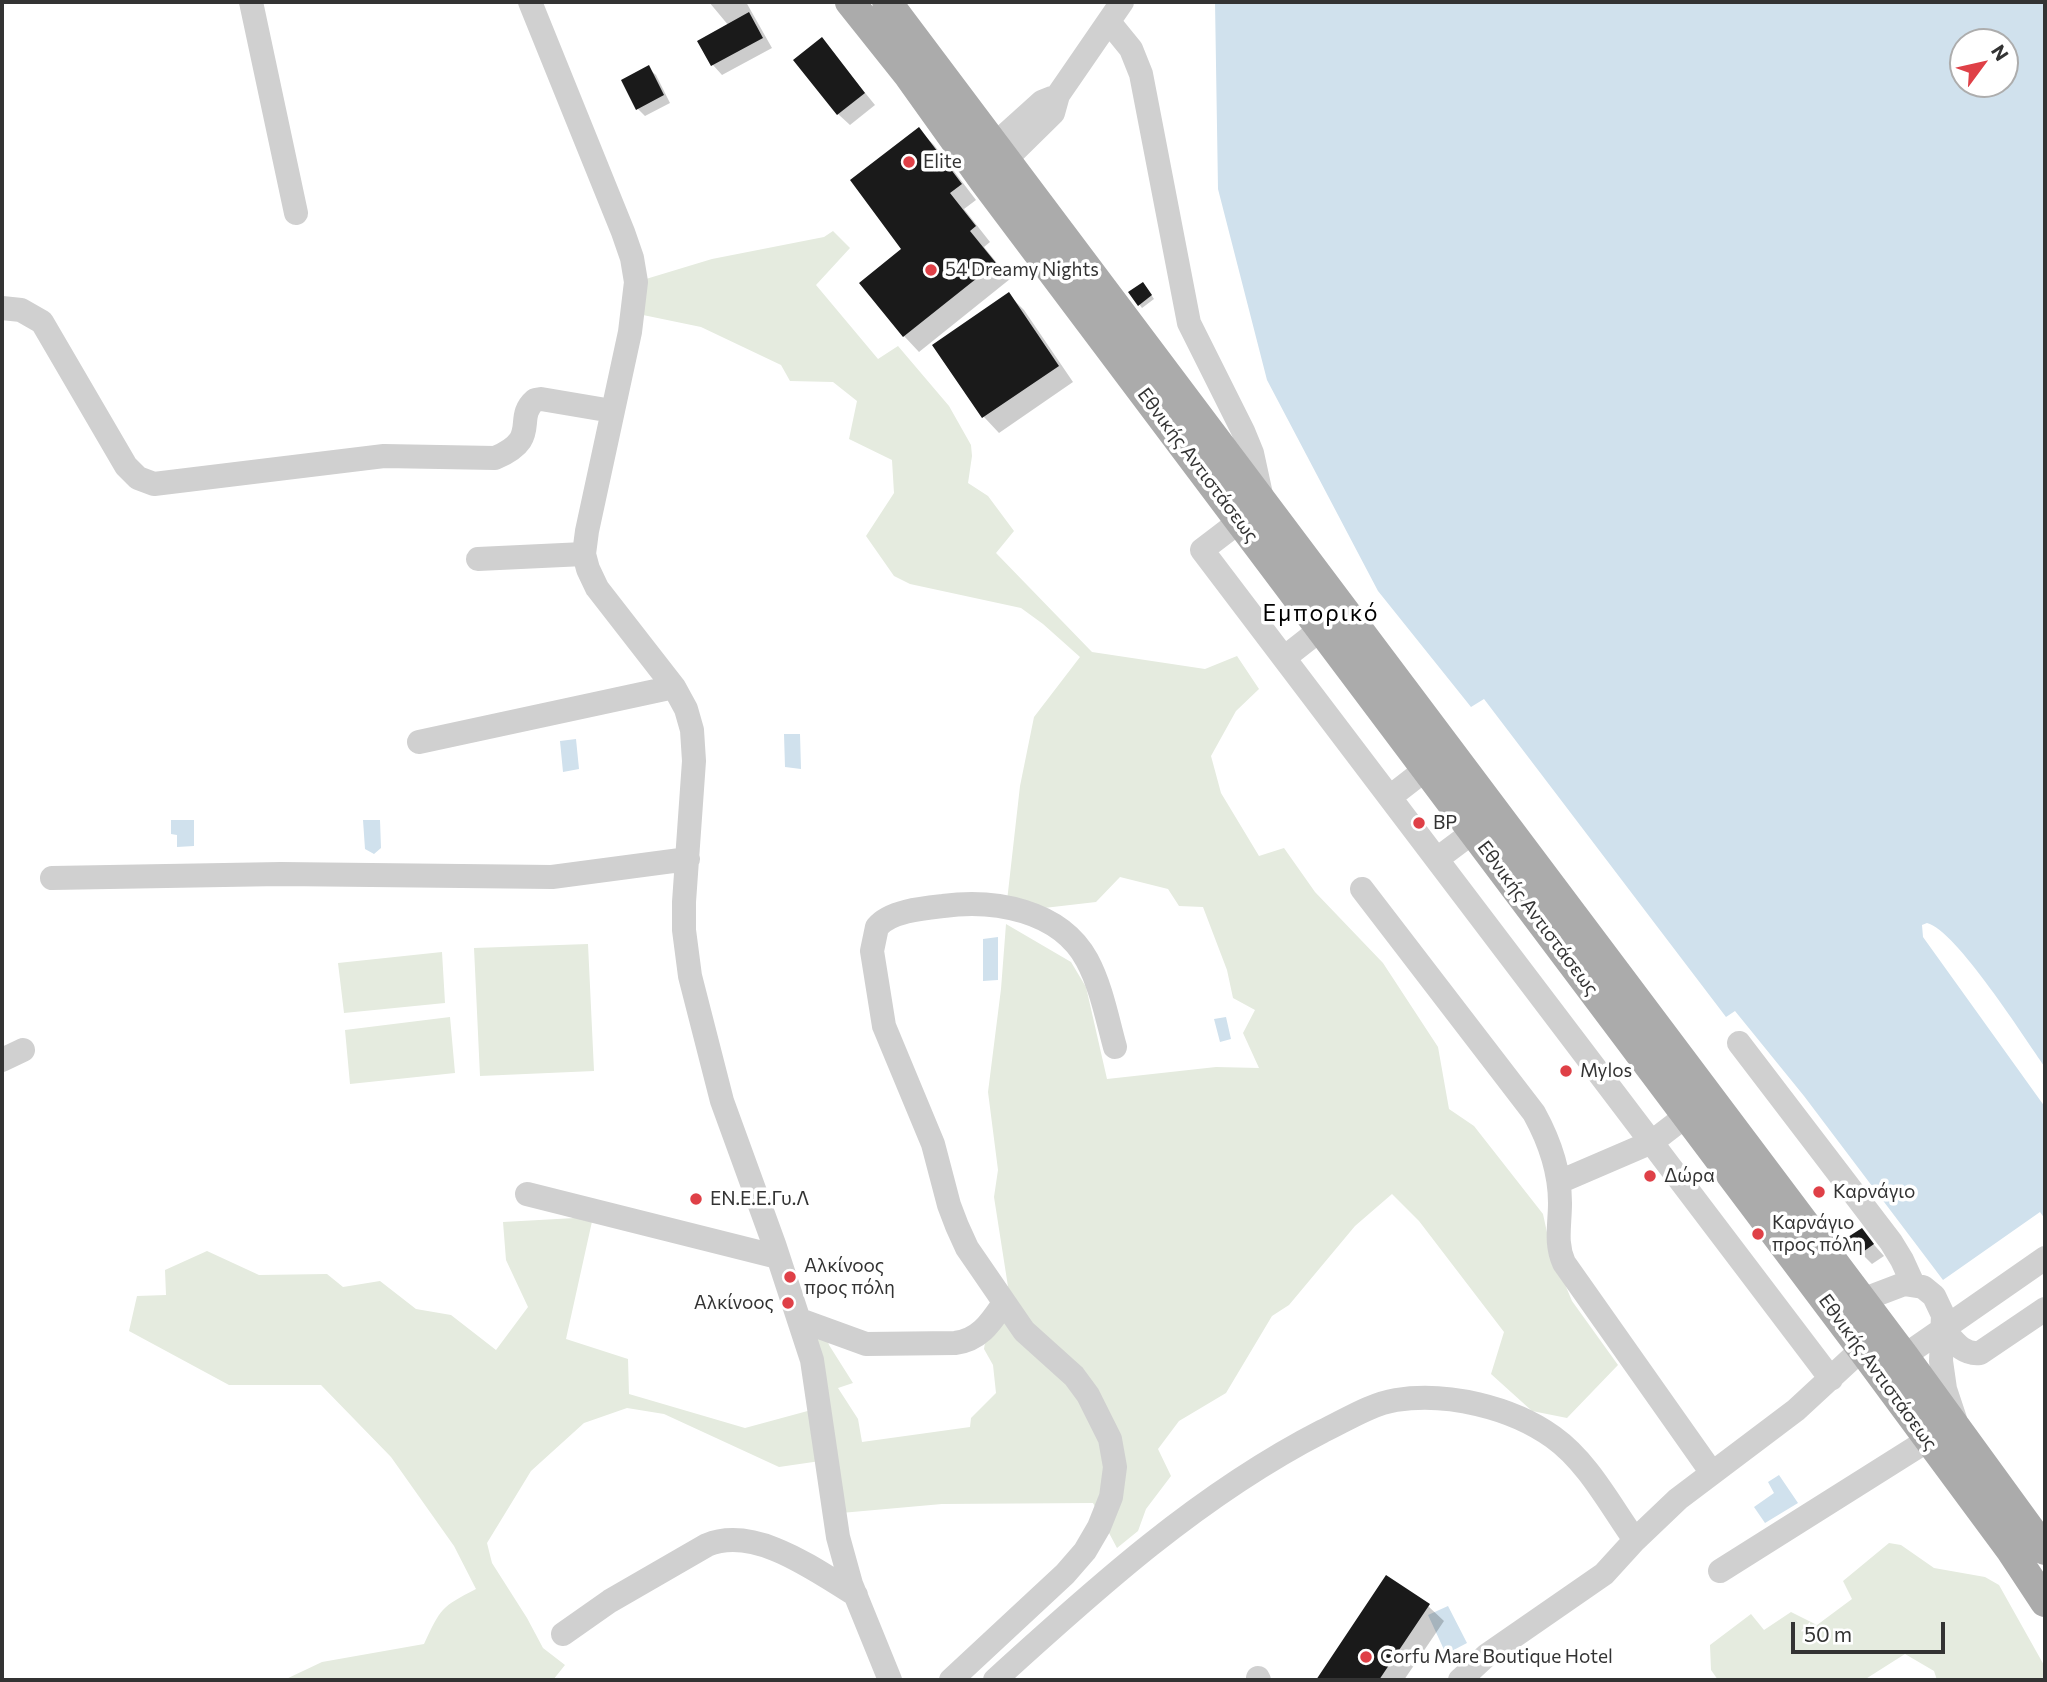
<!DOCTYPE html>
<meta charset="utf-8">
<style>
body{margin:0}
#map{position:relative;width:2047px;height:1682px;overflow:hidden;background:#fff;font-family:Commissioner,sans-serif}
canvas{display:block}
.frame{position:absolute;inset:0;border:4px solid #333;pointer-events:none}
.north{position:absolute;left:1949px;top:28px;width:70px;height:70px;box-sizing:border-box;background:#fff;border:2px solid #adadad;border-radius:50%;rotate:57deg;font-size:19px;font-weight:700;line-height:28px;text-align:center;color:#333}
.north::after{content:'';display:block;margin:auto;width:24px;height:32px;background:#df4047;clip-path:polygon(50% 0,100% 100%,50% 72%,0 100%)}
.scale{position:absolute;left:1791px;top:1622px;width:154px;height:32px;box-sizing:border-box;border:4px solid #333;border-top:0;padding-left:9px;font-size:21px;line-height:24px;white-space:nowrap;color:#333;-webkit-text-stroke:5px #fff;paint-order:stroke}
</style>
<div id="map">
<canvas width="2047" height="1682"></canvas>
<div class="frame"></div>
<div class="north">N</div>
<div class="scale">50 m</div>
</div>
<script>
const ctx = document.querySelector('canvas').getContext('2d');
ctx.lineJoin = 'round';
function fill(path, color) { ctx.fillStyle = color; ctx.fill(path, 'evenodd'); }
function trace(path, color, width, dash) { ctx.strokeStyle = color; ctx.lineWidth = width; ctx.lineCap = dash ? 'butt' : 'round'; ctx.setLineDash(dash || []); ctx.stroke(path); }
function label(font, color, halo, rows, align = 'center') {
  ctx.font = font + ' Commissioner,sans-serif'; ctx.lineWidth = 7; ctx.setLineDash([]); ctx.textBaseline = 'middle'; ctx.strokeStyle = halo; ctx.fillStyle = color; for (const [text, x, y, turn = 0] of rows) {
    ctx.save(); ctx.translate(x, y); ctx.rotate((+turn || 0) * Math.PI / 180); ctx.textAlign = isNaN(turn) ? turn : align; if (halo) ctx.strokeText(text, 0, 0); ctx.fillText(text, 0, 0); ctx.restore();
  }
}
fill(new Path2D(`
 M833,231L850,248L816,285L878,359L898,346L949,406L971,445L972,456L968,483L988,496L1014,531L996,553L1092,652L1205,669L1237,656L1259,689L1236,711L1211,756L1221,793L1259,856L1284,848L1315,892L1383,963L1438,1047L1449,1109L1474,1126L1543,1214L1551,1251L1572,1301L1618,1365L1567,1418L1532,1411L1491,1374L1504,1332L1419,1221L1392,1194L1355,1226L1289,1305L1272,1316L1226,1393L1179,1421L1158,1449L1171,1476L1146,1509L1138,1531L1117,1548L1093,1503L942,1504L841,1513L834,1459L779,1467L664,1414L627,1408L584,1423L531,1471L487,1543L492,1563L527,1618L543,1648L565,1665L553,1680H284L322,1662L424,1644C441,1608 441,1607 476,1589L454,1546L391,1457L321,1385H229L129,1331L137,1296L166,1295L165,1270L207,1251L259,1275L327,1274L343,1287L380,1281L416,1309L451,1315L496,1350L528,1307L506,1260L503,1222L593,1217L566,1339L628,1359L629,1394L745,1428L826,1406L811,1330L826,1335L829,1345L853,1383L838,1388L858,1419L862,1442L970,1427L971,1418L996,1393L993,1365L984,1349L990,1309L1009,1293L994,1197L998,1170L988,1092L1001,989L1006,924L1071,962L1086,987L1107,1079L1216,1067L1259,1068L1243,1033L1255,1010L1233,998L1227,970L1203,907L1179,906L1168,889L1120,877L1096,902L1044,908L1007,901L1020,786L1034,717L1080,657L1043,624L1021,608L910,584L894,576L866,536L894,493L892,460L849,439L857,401L833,382L790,381L781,365L701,327L643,315L636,282L712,259L824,237Z
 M588,944L594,1071L480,1076L474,948Z
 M442,952L445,1003L344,1013L338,963Z
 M450,1017L455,1073L350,1084L345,1030Z
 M1889,1543L1901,1545L1934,1568L1985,1577L1999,1585L2045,1667V1680H1937L1934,1671L1905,1654L1864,1680H1718L1711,1670L1710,1645L1751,1614L1764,1630L1791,1612L1817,1625L1852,1599L1843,1581Z`), '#e5ebdf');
fill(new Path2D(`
 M1215,2H2045V1067C2025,1039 1956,930 1927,923L1922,925L1923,937L2045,1107V1219L2040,1212L1943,1280L1804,1096L1735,1011L1726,1017L1484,699L1471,707L1378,591L1267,380L1218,189ZM2005,42V84H1963V42Z
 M784,734H800L801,769L785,767Z
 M576,739L579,769L563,772L560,741Z
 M171,820H194V846L177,847V835L171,834Z
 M363,820H380L381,848L374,854L365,849Z
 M998,937V980L983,981V939Z
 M1226,1017L1231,1039L1220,1042L1214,1019Z
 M1779,1475L1798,1503L1765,1523L1754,1507L1774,1493L1768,1482Z
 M1448,1606L1467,1643L1446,1654L1428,1615Z`), '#d0e1ed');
fill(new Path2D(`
 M709,2H746L772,48L722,75L713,65L700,41L729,26Z
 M822,40L875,105L850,125L838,114Z
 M648,68L656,75L670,103L645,116L638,109Z
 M919,130L934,145L976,200L964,209L990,242L984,247L1010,279L919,352L904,336L861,283L904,249Z
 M1146,287L1154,299L1142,308L1139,304Z
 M1009,295L1024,310L1073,382L999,433L984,417L934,346Z
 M1861,1230L1884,1256L1872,1264L1861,1253Z
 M1386,1577L1428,1606L1444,1621L1404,1680H1318Z`), '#0003');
fill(new Path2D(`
 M749,12L763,38L711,66L697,41Z
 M822,37L865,93L837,115L793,60Z
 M649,65L664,95L636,110L621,80Z
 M919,127L962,184L950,193L976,226L970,231L996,263L903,337L859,283L901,249L850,180Z
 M1143,282L1152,295L1138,306L1128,292Z
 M1009,292L1059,366L982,418L932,345Z
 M1862,1228L1874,1244L1860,1254L1848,1237Z
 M1386,1575L1430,1604L1379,1680H1316Z`), '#1a1a1a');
trace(new Path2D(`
 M251,2L296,213
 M530,2L623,232L632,258L636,282L630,332L587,531L584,554L588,569L597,588L674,687L686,709L692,730L694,761L684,902V930L690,976L722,1101L774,1244L812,1360L838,1537L851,1584L890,1680
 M1109,22L1131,49L1141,74L1189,323L1243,431L1252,453L1262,499
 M981,157L1042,102L1052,98
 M992,173L1053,113L1058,95L1122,2
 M2,308L21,310L42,322L126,466L138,478L154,484L384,456L495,458C542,438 513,419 535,400L541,399L612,411
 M1240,521L1202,550L1831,1379
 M478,559L584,554
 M1284,658L1321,629
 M419,742L674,687
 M1390,797L1426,769
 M1437,859L1473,832
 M52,878L281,874L552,877L688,859
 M1362,889L1534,1113C1550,1142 1560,1171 1560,1203C1560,1225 1555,1243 1564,1263L1712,1473
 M1739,1043L1891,1242L1902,1260L1913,1284
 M2,1060L23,1050
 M1559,1182L1652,1142L1687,1115
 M527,1194L778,1257
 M1862,1300L1904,1284L1923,1287L1934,1296L1943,1315L1941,1361L1945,1389L1955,1419
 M800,1320L866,1344L955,1343C980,1340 991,1322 1004,1303
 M1943,1329L2045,1258
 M1720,1571L1928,1440
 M563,1634L610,1601L707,1545C755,1525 815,1570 856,1595
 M1258,1678L1259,1680
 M951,1680L1065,1574L1085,1551L1099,1527L1111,1497L1115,1467L1110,1439L1088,1395L1074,1376L1024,1331L967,1248L957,1226L949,1205L933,1144L884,1026L872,951L877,927C890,911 924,908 943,906C994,899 1060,910 1087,960C1101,986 1107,1018 1115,1047
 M995,1680C1096,1588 1200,1494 1323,1431C1346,1420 1371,1404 1396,1400C1447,1392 1511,1407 1553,1437C1588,1462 1610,1505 1635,1540
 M1460,1680L1487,1655L1604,1574L1635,1540L1678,1499L1796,1410L1862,1349L1883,1347L1904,1356L1943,1329C1954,1341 1962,1355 1980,1353L2045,1309`), '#d0d0d0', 24);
trace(new Path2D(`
 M850,2L909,76L984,181L1862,1349L2010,1549L2045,1602
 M887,2L1904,1356L2045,1550`), '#ababab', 30);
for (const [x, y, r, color] of [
 [909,162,7,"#df4047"],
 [931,270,7,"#df4047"],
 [1419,823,7,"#df4047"],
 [1566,1071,7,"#df4047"],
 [1650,1176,7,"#df4047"],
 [1819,1192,7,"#df4047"],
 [696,1199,7,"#df4047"],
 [1758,1234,7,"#df4047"],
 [790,1277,7,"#df4047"],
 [788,1303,7,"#df4047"],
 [1366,1657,7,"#df4047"]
]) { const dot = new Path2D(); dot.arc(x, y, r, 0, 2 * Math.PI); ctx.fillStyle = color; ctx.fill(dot); trace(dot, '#fff', 2.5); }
label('19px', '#333', '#fff', [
 ["Elite",923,162],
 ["54 Dreamy Nights",945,270],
 ["BP",1433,823],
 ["Mylos",1580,1071],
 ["Δώρα",1664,1176],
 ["Καρνάγιο",1833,1192],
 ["ΕΝ.Ε.Ε.Γυ.Λ",710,1199],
 ["Καρνάγιο",1772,1223],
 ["προς πόλη",1772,1245],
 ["Αλκίνοος",804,1266],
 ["προς πόλη",804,1288],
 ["Αλκίνοος",774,1303,"right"],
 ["Corfu Mare Boutique Hotel",1380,1657]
], 'left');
label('19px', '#333', '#fff', [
 ["Εθνικής Αντιστάσεως",1198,465,53],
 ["Εθνικής Αντιστάσεως",1538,918,53],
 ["Εθνικής Αντιστάσεως",1878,1372,54]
]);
ctx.letterSpacing = '2px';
label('23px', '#000', '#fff', [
 ["Εμπορικό",1321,613]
]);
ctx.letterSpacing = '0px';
</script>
